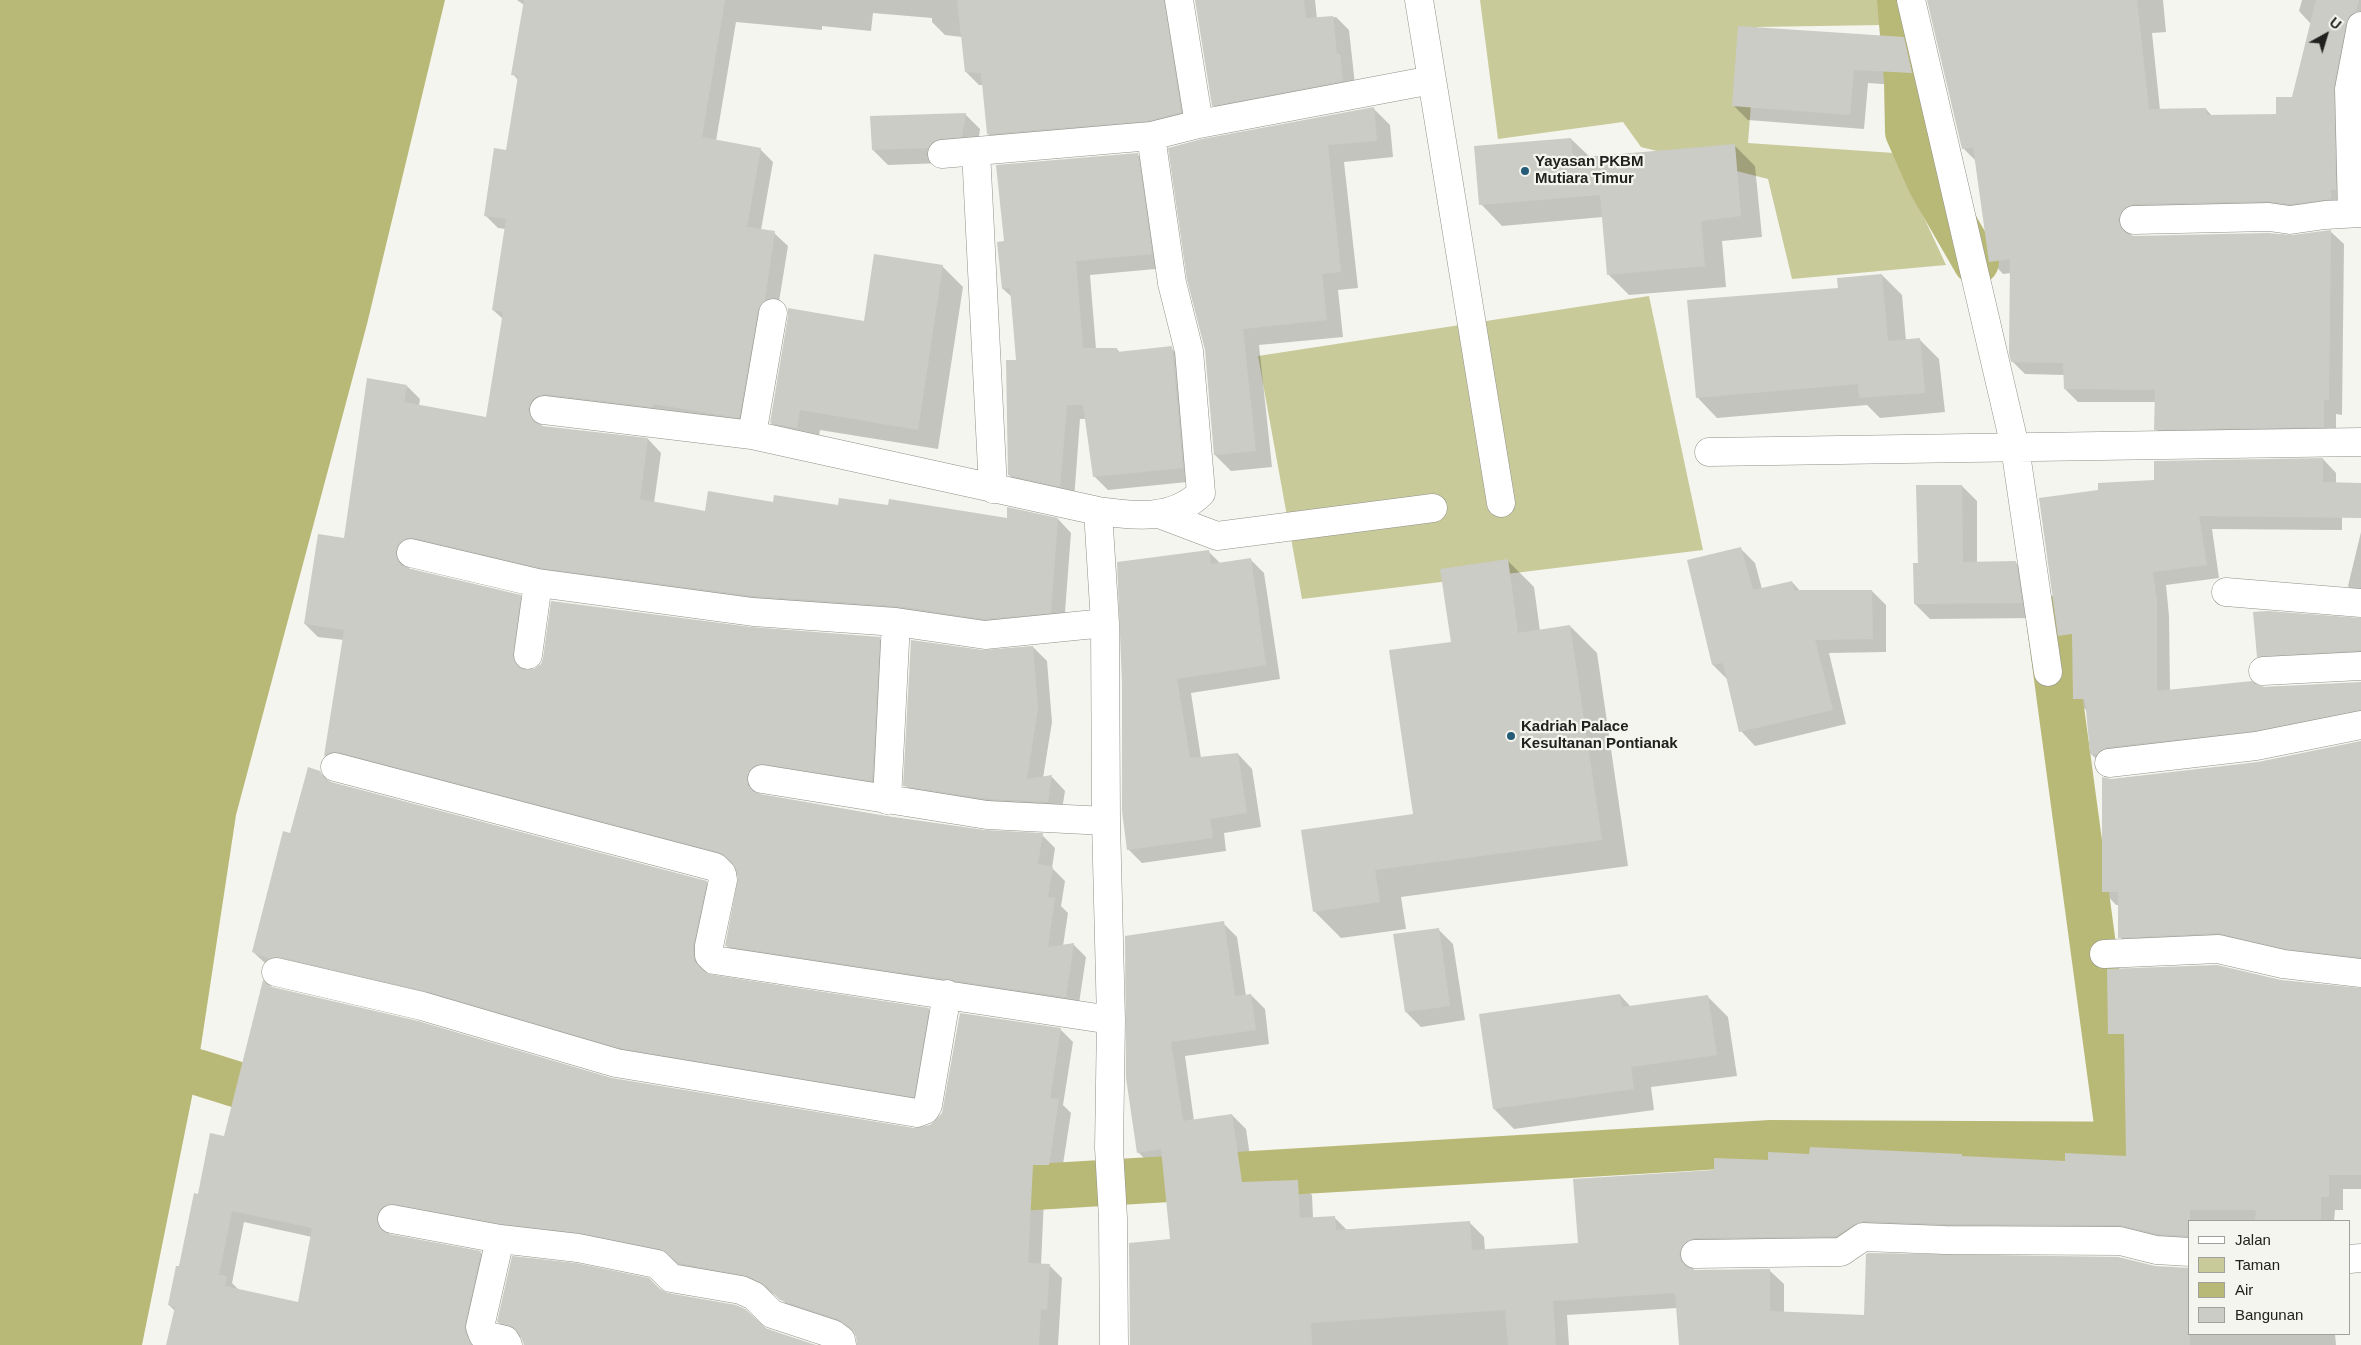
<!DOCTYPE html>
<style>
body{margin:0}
#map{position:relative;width:2361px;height:1345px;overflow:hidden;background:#f5f5ef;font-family:Arial,sans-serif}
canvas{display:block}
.legend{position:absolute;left:2188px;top:1220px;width:162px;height:115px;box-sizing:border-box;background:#f5f5ef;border:1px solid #a0a09c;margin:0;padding:6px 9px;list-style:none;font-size:15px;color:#21211f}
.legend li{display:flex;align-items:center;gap:10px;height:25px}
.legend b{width:25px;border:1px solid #a0a09c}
.north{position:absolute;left:2301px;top:10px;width:50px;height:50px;-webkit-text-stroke:4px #f5f5ef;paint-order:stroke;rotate:39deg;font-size:14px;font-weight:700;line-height:20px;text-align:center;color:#21211f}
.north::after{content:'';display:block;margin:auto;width:18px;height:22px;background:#21211f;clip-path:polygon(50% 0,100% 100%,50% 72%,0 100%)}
</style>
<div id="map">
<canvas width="2361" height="1345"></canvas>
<ul class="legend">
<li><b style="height:6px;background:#fff"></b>Jalan</li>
<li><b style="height:14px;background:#c9ca9a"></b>Taman</li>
<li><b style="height:14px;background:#b9b977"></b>Air</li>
<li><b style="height:14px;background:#cbccc5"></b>Bangunan</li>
</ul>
<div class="north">U</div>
</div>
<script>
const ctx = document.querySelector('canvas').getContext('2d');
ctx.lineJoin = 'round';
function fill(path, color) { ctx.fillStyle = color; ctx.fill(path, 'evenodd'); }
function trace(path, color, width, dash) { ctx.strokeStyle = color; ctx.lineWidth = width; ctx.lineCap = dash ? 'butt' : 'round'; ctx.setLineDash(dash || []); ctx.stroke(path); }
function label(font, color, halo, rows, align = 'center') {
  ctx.font = font + ' Arial,sans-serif'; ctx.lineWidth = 4.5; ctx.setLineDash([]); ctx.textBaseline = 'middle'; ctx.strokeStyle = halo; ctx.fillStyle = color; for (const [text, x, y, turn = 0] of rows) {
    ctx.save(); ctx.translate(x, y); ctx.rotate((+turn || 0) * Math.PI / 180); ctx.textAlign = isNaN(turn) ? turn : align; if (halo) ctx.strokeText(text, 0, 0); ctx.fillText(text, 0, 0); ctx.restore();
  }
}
fill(new Path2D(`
 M1480,0H1879L1882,25L1757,27L1748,143L1894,153L1946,265L1792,279L1768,179L1641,147L1623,122L1498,139Z
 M1649,296L1703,550L1302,599L1258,356Z`), '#c9ca9a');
fill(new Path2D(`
 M0,0H445L367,324L236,815L197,1072L142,1345H0Z`), '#b9b977');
fill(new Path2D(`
 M517,0H1184L1194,125L1001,147L988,134L983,85H979L966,72L962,37L945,35L932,22V18L873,13L871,31L822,26V30L736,22L716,141L760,149L773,162L761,230L774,233L788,246L777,314L752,430L541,421L542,427L648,439L661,453L654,503L706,513L774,503L1009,520L1058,519L1071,533L1064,625L999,632L409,562V570L520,596L533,609L526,672L751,629L879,638L892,651L885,793L759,791L760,796L985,832L1042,835L1055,848L1052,868L1065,881L1061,906L1068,913L1063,946L1073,944L1086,957L1078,1010L739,959L726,945L740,878L734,865L353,764L338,768L325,755L344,640L318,637L305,624L345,539L407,386L420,399L419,406L487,418L503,319L493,310L506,229L498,228L485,215L507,151L518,80L513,74L524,5Z
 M1196,0H1315L1317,19L1336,17L1349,30L1356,94L1226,118L1213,105Z
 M1928,0H2163L2166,32L2152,33L2160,110L2206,109L2212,116L2278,115L2293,98L2311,24L2299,11L2302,0H2361V30L2348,202L2133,226L2131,234V236L2292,237L2331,232L2344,244L2342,415L2336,414V439L2169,442L2156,429V402H2078L2065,389V375L2025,374L2012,361L2011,273L2003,274L1991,261L1976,161L1963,148Z
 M1903,38L1918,53L1925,87L1868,83L1864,129L1748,120L1734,106Z
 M1373,108L1390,125L1393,157L1344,162L1358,288L1338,290L1343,337L1259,345L1272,467L1231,471L1215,455L1206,349L1170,149Z
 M965,114L980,129L977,151L943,163L888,165L873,150Z
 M1571,139L1590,157L1734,145L1755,166L1762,237L1722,241L1726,287L1629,295L1608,274L1603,217L1502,226L1481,204Z
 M1137,154L1151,168L1166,268L1090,275L1096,349H1117L1120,353L1171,348L1185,362L1197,481L1108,490L1094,476L1086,419H1080L1074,500L1023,489L1009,475L1017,361L1012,297L1003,289L1005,242Z
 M942,266L963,287L938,449L820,430L817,448L791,443L771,423L865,322Z
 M1882,275L1902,295L1906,341L1920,340L1939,359L1945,412L1880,418L1867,405L1717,418L1698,398L1689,301L1840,289Z
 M2323,459L2336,473V492L2342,497V530L2212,529L2219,578L2166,585L2169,616L2170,691L2361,683V725L2105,767L2091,754L2088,712L2074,698L2073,649L2060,635L2100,491L2155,481Z
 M1962,486L1977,501V563L2015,562L2030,577L2036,618L1930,619L1915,604L1919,564Z
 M2361,532V599L2348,586Z
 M1741,549L1755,563L1762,589L1792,582L1801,592L1872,591L1886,605V652L1829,653L1846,724L1755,746L1741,731L1727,679L1713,665Z
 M1208,551L1221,564L1250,559L1264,573L1280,679L1191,693L1201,758L1238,754L1252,769L1261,827L1224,833L1226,851L1142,863L1128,849Z
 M1507,560L1534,587L1540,631L1570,626L1597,653L1628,866L1401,897L1406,929L1341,938L1314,911L1414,816L1453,643Z
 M2361,620V664L2272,670L2259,656Z
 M1033,647L1047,661L1052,722L1043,778L1052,777L1065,791L1061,816L919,799L905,785L983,652Z
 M2361,742V969L2133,951L2120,937L2119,905H2116L2103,891L2111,780L2259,763Z
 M319,772L331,783L706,882L719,895L705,959L707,974L928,1009L941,1022L926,1108L633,1060L266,964L253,952L291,834Z
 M1223,923L1237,937L1246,996L1251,995L1265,1009L1269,1044L1185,1056L1194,1121L1232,1115L1246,1129L1254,1183L1298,1181L1312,1195L1313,1218L1334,1217L1348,1231L1470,1223L1484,1237L1485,1251L1580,1244L1715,1171L1769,1161L1962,1155L1964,1158L2066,1163L2127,1157L2126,1047L2109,1033L2281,981L2361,989V1189H2343V1210H2335L2334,1221H2190V1249L1960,1238L1695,1260L1693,1270H1769L1784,1284V1312L2190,1334H2335L2336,1345H1680L1677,1308L1567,1315L1569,1345H1131L1171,1240L1164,1165L1152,1166L1138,1152L1127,1078Z
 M1438,929L1453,944L1465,1020L1421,1027L1406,1012L1395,935Z
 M272,988L611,1079L914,1130L931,1126L1060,1029L1073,1042L1063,1105L1071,1113L1061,1177H1045L1041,1265H1049L1062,1278L1058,1345H858L856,1334L852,1331L794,1312L779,1297L761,1288L692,1276L674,1261L595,1245L389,1229V1236L481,1253L493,1265L477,1345H168L175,1311L169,1305L198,1195L225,1137ZM244,1222L312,1237L299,1303L239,1290L232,1283Z
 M1620,995L1631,1007L1707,996L1728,1017L1737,1076L1651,1087L1654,1110L1514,1129L1494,1109L1480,1015Z
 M659,1290L812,1345H525L523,1338L511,1334L498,1322Z`), '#0003');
trace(new Path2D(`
 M1900,0L1907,81L1908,132L1930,182L1976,262
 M2049,619L2120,1146
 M197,1072L299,1104
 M968,1191L1771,1143L2188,1145`), '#b9b977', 46);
fill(new Path2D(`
 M524,0H725L702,137L761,148L747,227L775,231L765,300L758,310L739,418L653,404V407L545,394L537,396L531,401L528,409L530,416L534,422L542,426L648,438L640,499L705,511L708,491L773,502L774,495L838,505L839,498L888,505L889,499L1007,518V507L1058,518L1051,613L985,619L897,606L755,596L541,568L415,538H406L399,543L396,550V558L401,565L407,568L521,595L513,653L514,661L519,668L525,670L534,669L541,664L543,658L551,601L751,627L880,637L872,781L764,764L756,765L750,770L747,777L748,785L753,791L760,794L886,816L985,830L1043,833L1038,864L1053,867L1048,897L1055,898L1048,947L1074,943L1066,997L725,946L738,878L733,863L719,852L339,752H330L324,756L344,630L304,624L318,534L344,538L367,378L407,385L404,402L486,417L503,312L492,310L506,219L484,216L494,148L506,150L518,76L511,75Z
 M957,0H1164L1181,112L1148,121L987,134L981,73L965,72Z
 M1195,0H1304L1306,18L1333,16L1337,54H1340L1343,81L1212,106Z
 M1927,0H2137L2149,109L2206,108L2207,115L2276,114V97H2292L2316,0H2359L2356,11L2350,15L2346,23L2334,86L2336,190H2331V199L2290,204L2269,201L2134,204L2126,207L2121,212L2118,220L2121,228L2127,234L2134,236L2268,233L2292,235L2331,230L2329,400H2324V427L2154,430L2155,390L2064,389L2063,363L2011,362L2009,353L2010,259L1989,262L1973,147L1962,149Z
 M1738,26L1904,37L1912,73L1854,70L1850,115L1732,106Z
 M1374,107L1377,141L1328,145L1341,272L1322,274L1327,320L1243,329L1256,451L1214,455L1205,350L1187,280L1168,148L1202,139Z
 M966,113L962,137L940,139L933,142L928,148L872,150L870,116Z
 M1571,138L1573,158L1735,144L1741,216L1701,221L1705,266L1607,275L1600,195L1479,205L1474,146Z
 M1138,153L1152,254L1076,261L1083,348H1117V352L1172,346L1183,468L1093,477L1083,405H1067L1060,487L1008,475L1006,360H1016L1010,288L1002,289L997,242L1004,241L996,165Z
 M874,254L943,265L918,430L800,410L797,428L770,423L788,316V308L864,321Z
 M1882,274L1888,341L1920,338L1925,393L1859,398L1858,384L1696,398L1687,300L1838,288L1837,278Z
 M2323,458V482L2361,483V518L2199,516L2207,565L2153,572L2157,602V691L2252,681L2264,687L2361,682V710L2254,731L2107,747L2097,754H2090L2085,699H2073L2072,634L2058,636L2039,498L2098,490V483L2154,480V461Z
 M1916,485H1962L1963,562L2016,561L2022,603L1914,604L1913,563H1918Z
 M1741,547L1753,590L1792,581L1794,590H1872L1873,639L1815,640L1833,710L1739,732L1723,663L1712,665L1687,560Z
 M1209,550L1211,564L1251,558L1266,665L1177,679L1190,758L1238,753L1247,813L1210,819L1213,838L1127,850L1122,811V683L1117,562Z
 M1508,559L1518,633L1570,625L1602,840L1375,870L1380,902L1313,912L1301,830L1413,814L1389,650L1451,642L1440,569Z
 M2268,611L2361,618V650L2257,657L2253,612Z
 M911,640L983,650L1033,646L1038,708L1027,779L1052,775L1048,802L989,799L903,786Z
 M2361,741V957L2286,949L2218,933L2118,938V892H2102V777L2111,779L2258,762Z
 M308,767L320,771L324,778L331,782L707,881L693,946L694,961L703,971L712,975L929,1008L914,1097L620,1048L426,991L280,957L269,959L252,952L283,831L290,833Z
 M1224,921L1235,996L1251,994L1256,1030L1171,1042L1183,1121L1232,1114L1242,1182L1298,1180L1300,1218L1335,1216L1336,1230L1470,1221L1472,1250L1578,1243L1573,1179L1714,1170V1158L1768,1160V1152L1809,1154L1810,1147L1962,1154V1156L2065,1161V1153L2126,1156L2124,1034H2108L2107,969L2217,965L2281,980L2361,988V1175H2329V1197H2321V1221H2255L2256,1210H2190V1236L2158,1234L2120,1225L1945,1224L1864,1221L1854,1224L1836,1236L1694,1238L1687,1241L1682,1246L1679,1254L1682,1262L1687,1267L1695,1270L1770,1269V1311L1864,1315L1866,1254L1868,1253L2118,1257L2155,1266L2190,1268V1345H1679L1675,1293L1553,1301L1556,1345H1508L1505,1310L1311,1323L1312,1345H1130L1129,1243L1170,1239L1161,1149L1137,1153L1126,1078L1125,936Z
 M1439,928L1450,1006L1405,1012L1393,934Z
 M263,980L272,987L418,1021L612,1078L914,1128L930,1125L942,1113L960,1013L1061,1028L1050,1098L1059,1099L1049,1165H1033L1028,1263L1050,1264L1047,1310L1041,1309L1039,1345H857L856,1337L851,1328L838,1319L780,1300L765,1285L748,1276L679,1263L660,1249L581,1233L502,1224L394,1204H387L380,1209L377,1216V1224L382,1231L389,1234L481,1251L465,1324V1332L471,1345H166L175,1307L168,1305L176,1266H179L194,1193L198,1194L210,1133L224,1136ZM232,1211L312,1228L298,1302L225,1286L227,1276L219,1275Z
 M1620,994L1622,1007L1708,995L1717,1055L1631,1067L1634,1089L1493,1109L1479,1014Z
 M512,1256L576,1263L649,1278L660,1289L668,1293L736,1305L745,1309L767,1329L816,1345H524L521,1337L514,1328L497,1322Z`), '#cbccc5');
const minor = new Path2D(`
 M1179,0L1199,124
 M1419,0L1501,503
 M1911,0L2015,447L2048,672
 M976,151L993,489
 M942,154L1151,136L1199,124L1432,80
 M2352,213L2349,89L2361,26
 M2134,220L2269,217L2290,220L2325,215L2361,213
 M544,410L752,435L1098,511C1134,516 1173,521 1201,493L1189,351L1172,283L1151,136
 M752,435L773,313
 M1709,452L2361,442
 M1098,511L1105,623L1106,821L1111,1020L1109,1148L1113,1218L1114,1345
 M1159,514L1217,536L1433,508
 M411,553L538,583L753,612L896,622L985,635L1105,623
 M2226,592L2361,603
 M528,655L538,583
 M2263,671L2361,666
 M2109,763L2256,746L2361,725
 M335,767L715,867L722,874L723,880L709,946V955L714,960L1111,1020
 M762,779L987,815L1106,821
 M887,800L896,622
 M2104,954L2218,949L2283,964L2361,973
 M276,972L422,1006L616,1063L917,1113L925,1110L928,1105L947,994
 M392,1219L500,1239L578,1248L657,1264L671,1278L741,1290L754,1296L772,1314L833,1334L841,1340L842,1345
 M500,1239L480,1327L483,1335L505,1340L508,1345
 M1695,1254L1841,1252L1863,1237L1945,1240L2120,1241L2156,1250L2190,1252
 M2350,1259L2361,1258`);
trace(minor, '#90908a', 29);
trace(minor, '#fff', 28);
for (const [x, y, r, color] of [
 [1525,171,5,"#275c78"],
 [1511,736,5,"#275c78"]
]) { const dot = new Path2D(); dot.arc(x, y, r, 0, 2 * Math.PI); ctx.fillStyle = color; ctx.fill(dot); trace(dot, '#f5f5ef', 2); }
label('bold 15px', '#21211f', '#f5f5ef', [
 ["Yayasan PKBM",1535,162],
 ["Mutiara Timur",1535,179],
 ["Kadriah Palace",1521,727],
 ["Kesultanan Pontianak",1521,744]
], 'left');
</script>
